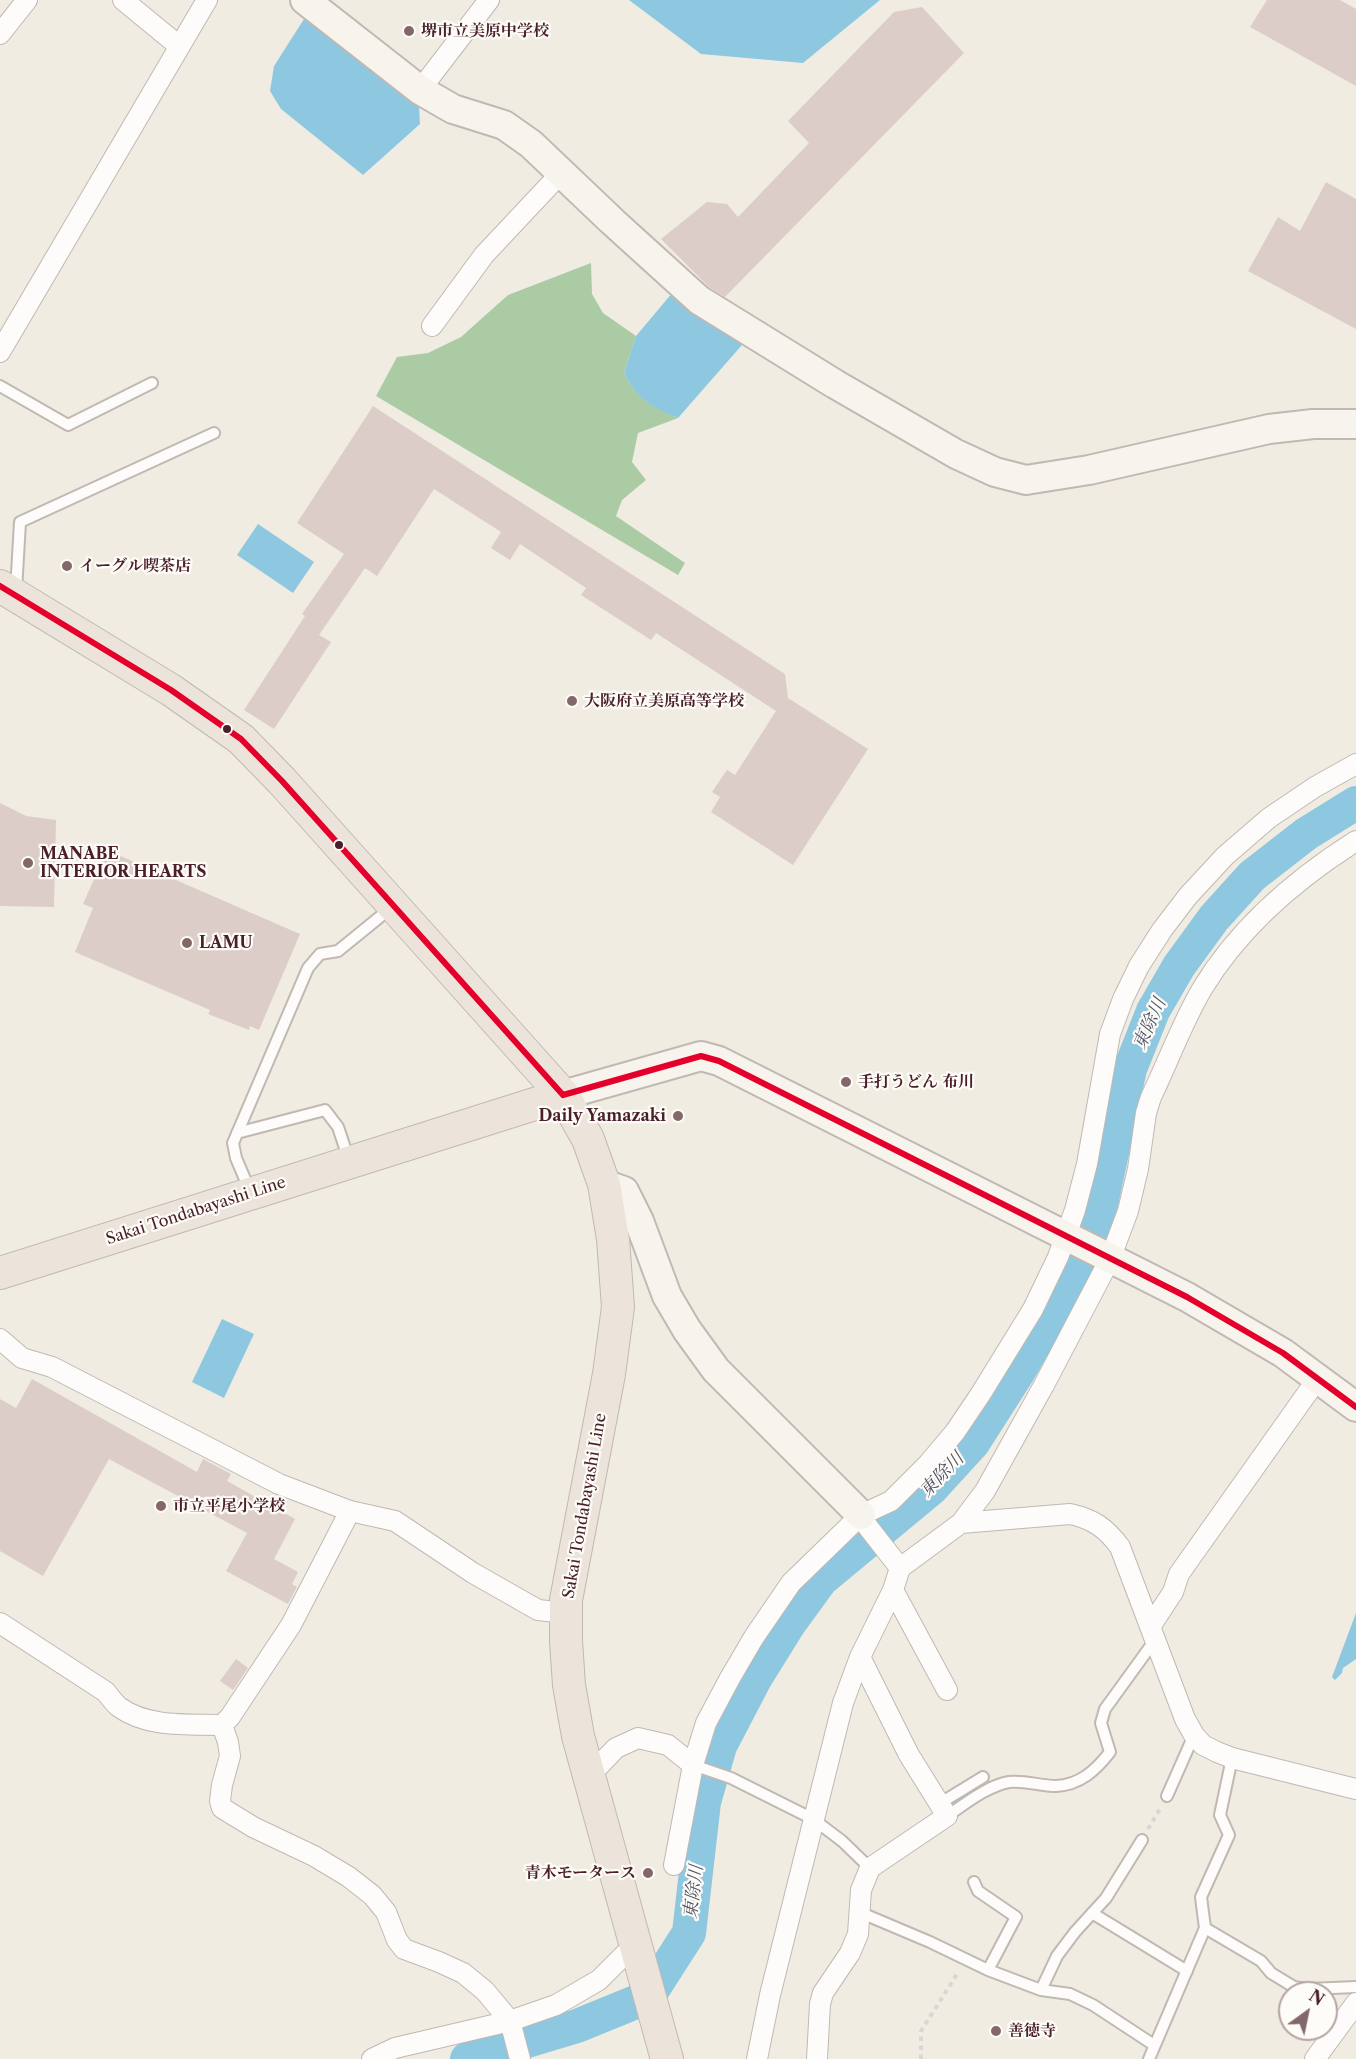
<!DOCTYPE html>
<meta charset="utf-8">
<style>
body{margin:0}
#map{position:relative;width:1356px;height:2059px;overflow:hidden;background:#f1ece2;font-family:"Libre Caslon Text",serif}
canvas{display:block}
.north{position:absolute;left:1278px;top:1981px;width:60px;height:60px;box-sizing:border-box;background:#fdfcf7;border:2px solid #b5a4a5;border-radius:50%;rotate:33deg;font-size:16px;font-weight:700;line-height:24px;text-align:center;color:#4a1f2b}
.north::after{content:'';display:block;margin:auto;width:21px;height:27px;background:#84676b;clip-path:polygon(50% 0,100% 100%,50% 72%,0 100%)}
</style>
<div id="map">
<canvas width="1356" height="2059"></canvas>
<div class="north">N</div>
</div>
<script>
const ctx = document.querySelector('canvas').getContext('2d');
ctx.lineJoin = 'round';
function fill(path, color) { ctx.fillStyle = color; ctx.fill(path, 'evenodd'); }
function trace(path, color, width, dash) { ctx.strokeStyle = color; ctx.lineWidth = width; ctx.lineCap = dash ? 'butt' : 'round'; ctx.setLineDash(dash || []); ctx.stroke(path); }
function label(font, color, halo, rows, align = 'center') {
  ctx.font = font + ' "Libre Caslon Text","Noto Serif JP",serif'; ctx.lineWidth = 4.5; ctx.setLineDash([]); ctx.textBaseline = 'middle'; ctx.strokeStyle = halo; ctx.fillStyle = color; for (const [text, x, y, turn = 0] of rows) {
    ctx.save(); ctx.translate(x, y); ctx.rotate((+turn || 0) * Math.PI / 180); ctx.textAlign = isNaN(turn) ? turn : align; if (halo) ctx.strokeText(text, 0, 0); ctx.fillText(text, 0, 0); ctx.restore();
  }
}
fill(new Path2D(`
 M591,263L592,294L603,313L636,336L624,373C639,401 650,405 678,418L638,433L632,462L646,480L622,500L616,516L685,563L678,575L376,396L397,357L428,353L461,337L508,295Z`), '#aacba4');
fill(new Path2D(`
 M629,0H880L803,63L701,54Z
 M304,19L419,105L420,124L363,175L281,109L270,91L274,66Z
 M673,292L706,320L742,345L678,418C651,407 638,400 624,373L636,336Z
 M258,524L314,562L293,593L237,555Z
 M222,1319L254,1334L224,1398L192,1382Z
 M1356,1597V1659L1343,1668L1342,1673L1335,1680L1332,1677L1356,1613Z`), '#8dc8e0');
trace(new Path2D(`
 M467,2059L577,2026L648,1997L689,1933L704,1802L720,1746L756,1677L789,1624L821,1580L931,1489L973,1443L1019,1371L1079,1268L1097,1223L1130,1069L1153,1011L1179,966L1214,918L1252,876L1306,834L1356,803`), '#8dc8e0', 34);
fill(new Path2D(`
 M1267,0H1340L1356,9V86L1250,27Z
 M922,7L964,53L725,297L709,287L661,239L707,202L727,204L738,217L809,143L788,121L894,12Z
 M1326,182L1356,199V329L1248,271L1278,217L1300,231Z
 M373,406L785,674L788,698L868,749L793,865L711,812L720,797L712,792L727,770L735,775L776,711L656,633L651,640L581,595L586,588L520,544L510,560L491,548L501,532L434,489L377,576L365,568L319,635L331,642L274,729L244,710L305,616L302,614L344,554L297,523Z
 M0,803L26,816L56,820L54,907L0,906Z
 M107,850L300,934L259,1030L250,1026L249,1030L208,1014L210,1010L75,952L93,908L83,904Z
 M32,1379L197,1472L203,1459L231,1474L227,1481L295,1519L274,1559L298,1572L292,1584L297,1587L288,1604L226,1571L247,1533L109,1459L43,1576L0,1551V1399L16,1408Z
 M236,1659L248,1668L233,1690L220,1681Z`), '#dccdc8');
const lane = new Path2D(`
 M0,386L68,425L152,383
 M16,591L20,522L214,433
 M237,1133L325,1110L338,1127L349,1160
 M250,1191L236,1158L233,1143L308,968L320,954L338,951L392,907
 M693,1765L731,1778L813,1819L842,1841L870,1868
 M1167,1796L1194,1735
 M939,1804L983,1777
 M947,1816C965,1804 987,1786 1009,1782C1025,1780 1040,1786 1056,1786C1080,1785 1096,1770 1110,1752L1101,1723L1105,1709L1155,1640
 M974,1882L978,1891L1016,1917L988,1970
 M859,1912L930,1942L988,1970L1041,1990L1070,1994L1093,2005L1154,2045
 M1092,1913L1187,1971
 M1205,1928L1261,1961L1271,1973L1294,1987L1308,1989L1356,1987
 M1041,1990L1057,1956L1075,1932L1106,1898L1142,1840
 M1149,2059L1205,1928L1201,1897L1229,1835L1220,1815L1232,1758`);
const street = new Path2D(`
 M123,0L179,46
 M0,34L27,0
 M420,90L489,0
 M432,326L484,255L561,173
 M0,352L207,0
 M0,1339L22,1358L52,1367L279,1484L350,1511L395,1521L473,1573L538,1610L566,1613
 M861,1515L868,1527L900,1568
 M961,1523L1070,1514C1093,1519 1106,1528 1120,1547L1185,1719L1194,1735L1203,1745L1217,1752L1232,1758L1356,1789
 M893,1590L947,1690
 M0,1623L106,1692C110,1697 114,1703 119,1707C148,1728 188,1724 222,1725L230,1717L291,1625L350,1511
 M1150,1627L1173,1592L1179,1574L1318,1378
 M222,1725L228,1742L230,1756L222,1785L220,1801L222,1808L253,1827L314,1856L349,1877L372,1895L386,1912L397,1940L404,1949L439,1962L463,1973L485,1991L510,2021L520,2059
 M590,1775L616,1748L638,1738L668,1745L693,1765L706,1723L730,1678L754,1637L791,1583L861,1515L891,1501L928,1464L955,1432L980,1395L1033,1309L1058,1257L1075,1210L1087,1164L1110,1034L1123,999L1139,966L1162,930L1188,896L1225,856L1269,818L1315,787L1356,764
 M674,1865L693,1765
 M372,2059L395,2048L510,2021L556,2005L599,1980L635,1944
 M757,2059L770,1995L843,1703L860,1657L893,1590L900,1568L961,1523L985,1491L1044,1385L1110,1259L1128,1211L1138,1169L1146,1113L1151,1097C1168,1062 1182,1023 1202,989C1239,928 1296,879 1356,841
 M817,2059L820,2004L823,1993L850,1953L858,1934L861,1890L870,1868L947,1816L909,1755L860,1657
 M1315,2059L1356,2003`);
const secondary = new Path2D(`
 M305,0L420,90L453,109L504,125L531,144L613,222L699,300L835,384L956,454L995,472L1026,480L1089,470L1269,429L1313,424H1356
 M563,1095L701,1056L719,1061L1187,1297L1283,1353L1356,1407
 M604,1184L624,1191L639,1221L667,1296L687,1330L716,1370L861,1515`);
const primary = new Path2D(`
 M0,586L171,690L241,739L282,781L563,1095L588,1139L604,1184L613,1239L618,1307L609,1374L566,1600V1641L569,1685L578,1736L667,2059
 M0,1273L563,1095`);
trace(lane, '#c0b8b3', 14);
trace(street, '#c0b8b3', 22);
trace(secondary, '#c0b8b3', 32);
trace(primary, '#c0b8b3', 34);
trace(new Path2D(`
 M1148,1829L1161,1807
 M921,2059V2031L959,1971`), '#d9d6d4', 4, [4.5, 4.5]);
trace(lane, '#fdfcfb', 10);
trace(street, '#fdfcfb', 20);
trace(secondary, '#f7f3ed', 28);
trace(primary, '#ece4da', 32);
trace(new Path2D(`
 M0,586L171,690L241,739L282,781L563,1095
 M563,1095L701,1056L719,1061L1187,1297L1283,1353L1356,1407`), '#e4002b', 6);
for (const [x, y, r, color] of [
 [409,31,6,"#84676b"],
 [67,566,6,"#84676b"],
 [572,701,6,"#84676b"],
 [227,729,5,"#4a1f2b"],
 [339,845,5,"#4a1f2b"],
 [28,863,6,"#84676b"],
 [187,943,6,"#84676b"],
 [846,1082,6,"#84676b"],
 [678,1116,6,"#84676b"],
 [161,1506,6,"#84676b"],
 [648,1873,6,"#84676b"],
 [996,2031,6,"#84676b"]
]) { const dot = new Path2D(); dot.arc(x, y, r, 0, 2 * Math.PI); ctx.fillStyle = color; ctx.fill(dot); trace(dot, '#fdfcf7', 2); }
label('bold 16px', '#4a1f2b', '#fdfcf7', [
 ["堺市立美原中学校",421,31],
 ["イーグル喫茶店",79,566],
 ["大阪府立美原高等学校",584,701],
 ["MANABE",40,854],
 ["INTERIOR HEARTS",40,872],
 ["LAMU",199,943],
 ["手打うどん 布川",858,1082],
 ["Daily Yamazaki",666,1116,"right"],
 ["市立平尾小学校",173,1506],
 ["青木モータース",636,1873,"right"],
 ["善徳寺",1008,2031]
], 'left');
label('16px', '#4a1f2b', '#fdfcf7', [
 ["Sakai Tondabayashi Line",196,1211,-18],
 ["Sakai Tondabayashi Line",585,1506,-80]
]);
label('italic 18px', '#52556a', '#fdfcf7', [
 ["東除川",1150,1024,-66],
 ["東除川",942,1475,-46],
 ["東除川",694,1892,-83]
]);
</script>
